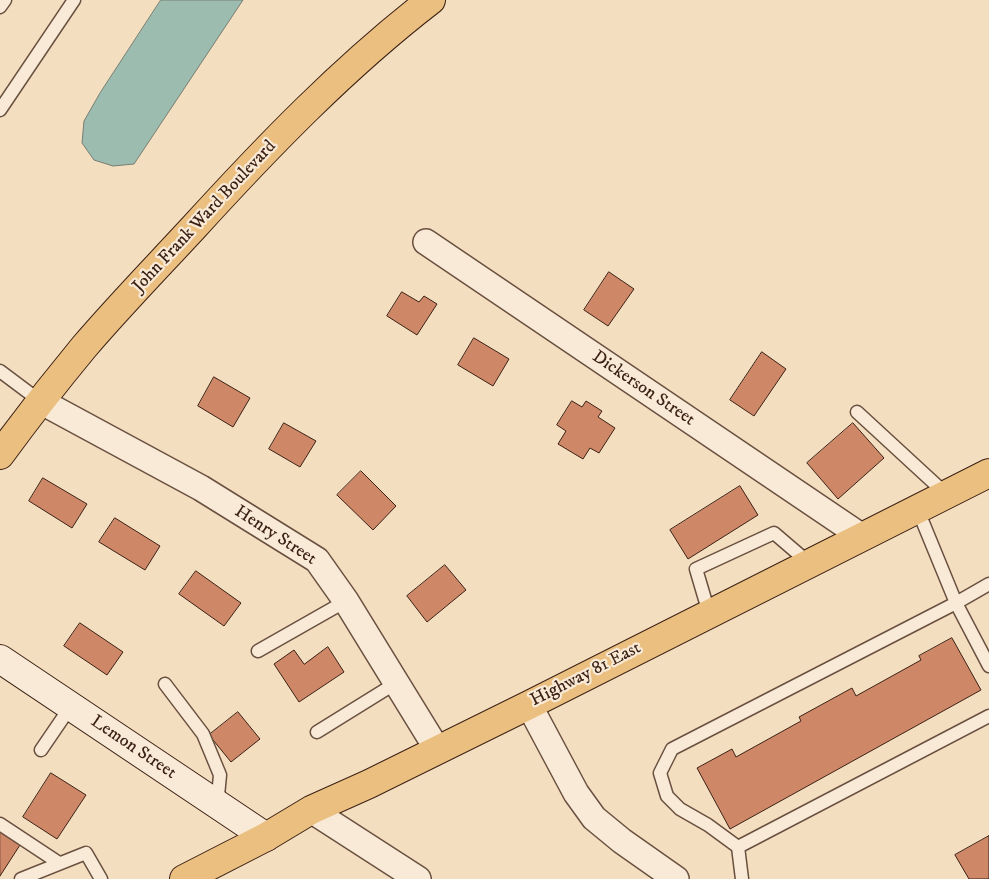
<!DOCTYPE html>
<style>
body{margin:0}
canvas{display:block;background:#f4dec0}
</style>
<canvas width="989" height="879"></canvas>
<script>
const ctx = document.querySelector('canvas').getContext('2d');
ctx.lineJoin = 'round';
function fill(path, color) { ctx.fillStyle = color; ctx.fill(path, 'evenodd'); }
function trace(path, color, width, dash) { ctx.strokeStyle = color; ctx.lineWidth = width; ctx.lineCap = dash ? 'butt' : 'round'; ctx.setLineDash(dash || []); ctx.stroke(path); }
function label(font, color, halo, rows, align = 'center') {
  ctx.font = font + ' "IM FELL DW Pica",serif'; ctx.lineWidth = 4.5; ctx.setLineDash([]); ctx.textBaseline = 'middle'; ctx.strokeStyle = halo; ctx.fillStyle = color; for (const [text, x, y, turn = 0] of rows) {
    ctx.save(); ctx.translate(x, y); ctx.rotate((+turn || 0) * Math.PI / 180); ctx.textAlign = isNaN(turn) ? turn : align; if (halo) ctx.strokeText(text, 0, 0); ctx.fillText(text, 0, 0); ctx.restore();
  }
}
const water = new Path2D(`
 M161,0H243L134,164L113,166L94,160L82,143L84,121L100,93Z`);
fill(water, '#9cbcb0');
trace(water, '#767e72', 1);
const building = new Path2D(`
 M609,272L634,289L608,326L584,310Z
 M402,292L419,302L424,296L437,304L417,335L387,316Z
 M474,338L509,359L493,386L458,365Z
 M762,352L786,369L754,416L730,400Z
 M214,377L250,398L233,427L198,406Z
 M572,401L582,407L586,401L602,411L598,417L615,428L599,453L590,448L583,459L558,444L566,431L557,425Z
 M284,423L316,441L300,467L269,449Z
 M853,423L884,458L838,499L807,463Z
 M361,471L396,506L373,530L337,495Z
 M43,478L87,504L72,528L29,501Z
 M740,486L758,515L688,559L670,530Z
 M115,518L160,546L145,570L99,542Z
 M445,565L466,590L427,622L407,596Z
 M196,571L241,603L224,626L179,594Z
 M80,623L123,652L107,675L64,646Z
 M952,638L981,690L730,829L697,768L732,749L736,757L801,721L799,717L852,688L856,696L921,660L919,656Z
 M328,647L344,672L299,702L274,664L294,650L304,664Z
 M238,712L260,739L231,762L209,735Z
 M51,773L86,795L57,839L23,817Z
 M0,832L20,845L0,876Z
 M989,836V879H969L955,855Z`);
fill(building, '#ce8868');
trace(building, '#3c2115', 1);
const lane = new Path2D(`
 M0,7L5,0
 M0,110L74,0
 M0,371L40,401
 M857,412L946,494
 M989,584L956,603L989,666
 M709,613L696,569L774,533L809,563
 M258,651L346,601
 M165,684L203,734L220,775L217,806
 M317,732L396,683
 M41,750L71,706
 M0,824L59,863
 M738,847L989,716
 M21,879L86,853L101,879
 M742,879L738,847L708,825L680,809L667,796L660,773L672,749L956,603L917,508`);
const street = new Path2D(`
 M426,242L861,536
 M40,401L201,488L317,560L346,601L437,749
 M529,705L576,793L594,818L622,841L676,879
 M311,810L418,879`);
const secondary = new Path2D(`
 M0,659L266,837`);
const primary = new Path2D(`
 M0,455C27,418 55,382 84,347C119,306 157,267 194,227C267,147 344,67 431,0
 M184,879L266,837L311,810L369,784L529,705L989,473`);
trace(lane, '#6a5040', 15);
trace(street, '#6a5040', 28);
trace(secondary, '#3c2115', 30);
trace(primary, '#3c2115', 30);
trace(lane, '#f8ead6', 12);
trace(street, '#f8ead6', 25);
trace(secondary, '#f8ead6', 28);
trace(primary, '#eabf80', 28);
label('18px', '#3c2115', '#f8ead6', [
 ["John Frank Ward Boulevard",205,217,-47],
 ["Dickerson Street",643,389,34],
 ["Henry Street",275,536,33],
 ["Highway 81 East",586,675,-27],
 ["Lemon Street",133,748,34]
]);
</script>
